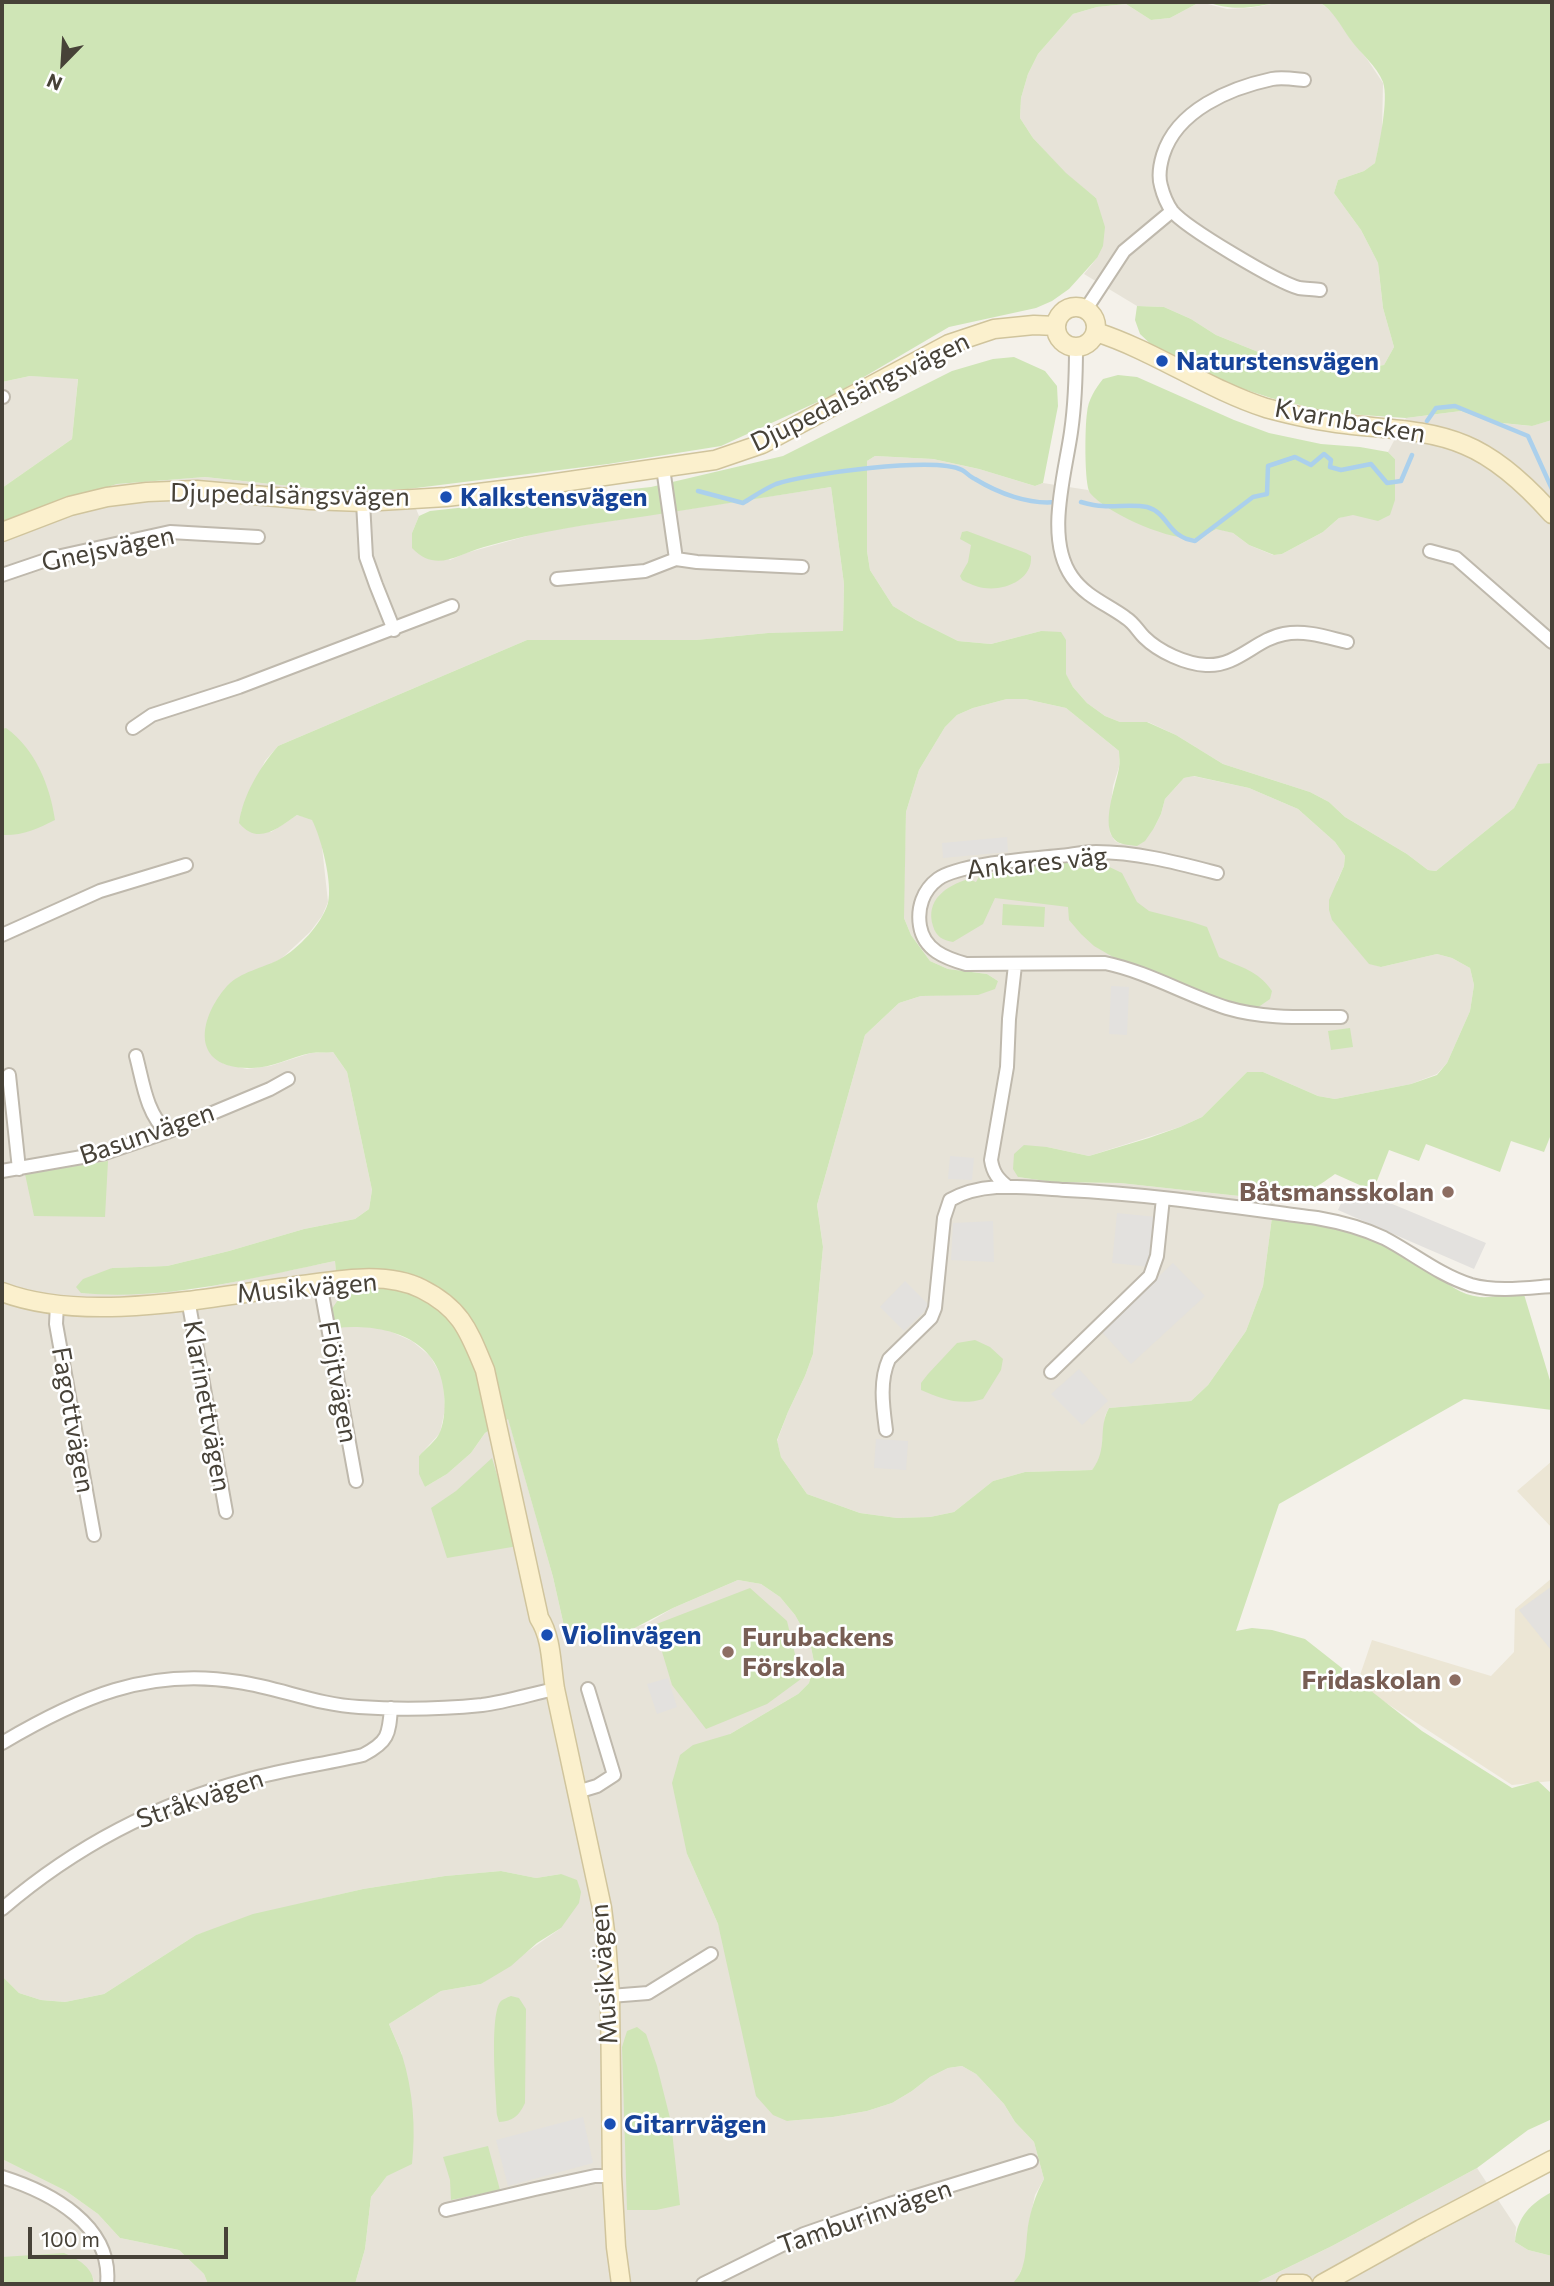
<!DOCTYPE html>
<meta charset="utf-8">
<style>
body{margin:0}
#map{position:relative;width:1554px;height:2286px;overflow:hidden;background:#f4f1ea;font-family:Commissioner,sans-serif}
canvas{display:block}
.frame{position:absolute;inset:0;border:4px solid #474238;pointer-events:none}
.north{position:absolute;left:28px;top:28px;width:70px;height:70px;-webkit-text-stroke:5px #fff;paint-order:stroke;rotate:204deg;font-size:19px;font-weight:700;line-height:28px;text-align:center;color:#474238}
.north::after{content:'';display:block;margin:auto;width:24px;height:32px;background:#474238;clip-path:polygon(50% 0,100% 100%,50% 72%,0 100%)}
.scale{position:absolute;left:28px;top:2227px;width:200px;height:32px;box-sizing:border-box;border:4px solid #474238;border-top:0;padding-left:9px;font-size:21px;line-height:24px;white-space:nowrap;color:#474238;-webkit-text-stroke:5px #fff;paint-order:stroke}
</style>
<div id="map">
<canvas width="1554" height="2286"></canvas>
<div class="frame"></div>
<div class="north">N</div>
<div class="scale">100 m</div>
</div>
<script>
const ctx = document.querySelector('canvas').getContext('2d');
ctx.lineJoin = 'round';
function fill(path, color) { ctx.fillStyle = color; ctx.fill(path, 'evenodd'); }
function trace(path, color, width, dash) { ctx.strokeStyle = color; ctx.lineWidth = width; ctx.lineCap = dash ? 'butt' : 'round'; ctx.setLineDash(dash || []); ctx.stroke(path); }
function label(font, color, halo, rows, align = 'center') {
  ctx.font = font + ' Commissioner,sans-serif'; ctx.lineWidth = 5; ctx.setLineDash([]); ctx.textBaseline = 'middle'; ctx.strokeStyle = halo; ctx.fillStyle = color; for (const [text, x, y, turn = 0] of rows) {
    ctx.save(); ctx.translate(x, y); ctx.rotate((+turn || 0) * Math.PI / 180); ctx.textAlign = isNaN(turn) ? turn : align; if (halo) ctx.strokeText(text, 0, 0); ctx.fillText(text, 0, 0); ctx.restore();
  }
}
fill(new Path2D(`
 M1200,2L1227,9L1250,8L1282,2L1321,3L1335,15L1351,40L1367,59L1383,83L1382,132L1375,163L1364,171L1338,180L1334,193L1361,230L1378,263L1383,308L1394,347L1384,365L1337,372L1298,368L1216,335L1191,319L1164,307L1137,306L1084,274L1097,258L1096,198L1066,174L1033,138L1020,118L1021,98L1028,74L1038,54L1073,14L1097,7L1126,4L1151,20L1170,18Z
 M30,376L78,378L72,439L2,488V382Z
 M1461,411L1492,422L1531,426L1552,420V763L1538,765L1514,808L1436,871L1428,870L1407,854L1345,817L1329,802L1310,792L1223,764L1176,735L1148,722H1120L1105,716L1087,703L1073,687L1041,631L991,644L958,641L916,620L893,606L870,570L867,551V461L875,456L933,459L979,469L1035,486L1043,483L1088,490L1105,507L1198,538L1216,528L1233,533L1249,545L1273,555L1282,554L1323,532L1339,518L1395,500V459L1388,452L1406,418Z
 M205,477L328,490L408,489L419,516L412,533L450,560L466,553L545,531L831,487L844,584L843,632L768,633L696,640H527L278,746L265,761L241,812L271,832L297,815L312,819L319,832L322,847L328,902L322,916L310,932L281,959L229,984L210,1053L224,1064L247,1069L270,1066L311,1053L333,1052L347,1072L372,1190L369,1209L355,1219L304,1229L229,1251L167,1266L112,1268L81,1293L99,1294L194,1290L335,1261L338,1300L360,1326L385,1329L412,1341L430,1356L443,1379L445,1409L440,1433L419,1456L425,1487L447,1474L471,1453L485,1433L508,1418L553,1577L564,1626L578,1636L597,1637L646,1624L673,1608L738,1580L761,1584L780,1597L795,1615L810,1642L814,1662L809,1683L798,1694L730,1734L687,1854L718,1924L787,2121L833,2117L867,2111L892,2103L912,2091L930,2077L948,2068L962,2066L976,2074L1004,2104L1015,2122L1034,2142L1044,2179L1035,2195L1028,2228L1026,2260L1016,2281L1012,2284H355L365,2249L371,2197L387,2176L402,2054L389,2024L441,1991L481,1984L561,1928V1874L536,1878L501,1871L445,1876L363,1889L320,1899L196,1935L104,1994L65,2002L41,2000L19,1993L2,1976V521L117,484Z
 M1007,699H1025L1066,708L1119,751V767L1113,786L1109,823L1110,833L1115,841L1121,844L1154,828L1161,814L1165,799L1184,778L1193,776L1249,788L1298,809L1335,842L1345,856L1344,866L1337,881L1357,949L1369,963L1381,967L1437,954L1452,958L1470,968L1474,985L1470,1011L1447,1063L1437,1074L1411,1084L1335,1099L1318,1096L1263,1072H1247L1202,1117L1180,1127L1089,1156L1047,1147L1018,1177L1053,1182L1120,1183L1276,1200L1272,1217L1263,1286L1246,1331L1208,1385L1191,1401L1109,1408L1105,1416L1101,1459L1092,1470L1025,1472L993,1481L954,1512L930,1517L897,1518L860,1513L807,1494L781,1457L777,1441L788,1412L805,1376L813,1354L823,1247L817,1205L865,1035L899,1003L921,996L946,995L998,981L987,974L948,969L930,961L911,935L904,918V886L906,812L919,770L945,727L957,715L973,708Z
 M2,2159L66,2191L98,2214L120,2238L179,2250L204,2274L208,2284H94L93,2277L16,2257H2Z
 M1477,2168L1516,2227L1515,2242L1528,2250L1552,2256V2284H1254L1332,2246Z`), '#e7e3d8');
fill(new Path2D(`
 M1552,1461V1528L1517,1491Z
 M1552,1578V1781L1512,1785L1357,1684L1372,1640L1491,1676L1514,1652L1515,1609Z`), '#ece6d5');
fill(new Path2D(`
 M2,2H1200L1170,18L1151,20L1126,4L1097,7L1073,14L1038,54L1028,74L1021,98L1020,118L1033,138L1066,173L1096,198L1105,227L1103,246L1097,258L1069,289L1052,301L1036,308L949,327L835,394L721,446L608,464L408,489L328,490L205,477L117,484L2,521V488L72,439L78,379L30,376L2,382Z
 M1207,2H1282C1252,7 1236,12 1207,2Z
 M1319,2H1552V420L1532,426L1492,422L1461,411L1406,418L1333,413L1271,398L1228,384L1156,349L1140,334L1135,320L1137,306L1164,307L1191,319L1216,335L1298,368L1337,372L1384,365L1394,347L1383,308L1378,263L1361,230L1334,193L1338,180L1364,171L1375,163C1379,145 1389,100 1383,82C1377,66 1360,53 1350,39C1340,25 1334,11 1319,2Z
 M1014,357L1045,371L1057,386L1058,406L1043,483L1035,486L979,469L933,459L875,456L867,461V551L870,570L893,606L916,620L958,641L991,644L1041,631L1061,632L1066,640V674L1073,687L1087,703L1105,716L1120,722H1147L1176,735L1223,764L1310,792L1329,802L1345,817L1407,854L1428,870L1436,871L1514,808L1538,764L1552,763V1132L1544,1152L1511,1141L1500,1172L1426,1144L1419,1161L1389,1150L1373,1191L1335,1174C1317,1187 1299,1199 1276,1200L1120,1183L1053,1182L1018,1177L1013,1169L1014,1154L1024,1145L1047,1147L1089,1156L1149,1138L1180,1127L1202,1117L1247,1072H1263L1318,1096L1335,1099L1411,1084L1437,1075L1447,1063L1470,1011L1474,985L1470,968L1452,958L1437,954L1381,967L1369,964L1332,920L1329,910V900L1344,866L1345,856L1335,842L1298,809L1249,788L1194,776L1184,778L1165,799L1161,814L1154,828L1145,841L1137,846C1130,845 1120,845 1115,840C1100,826 1116,785 1119,768C1120,763 1119,756 1119,751L1066,708L1025,699H1007L973,708L957,715L945,727L919,770L906,812L904,918L911,935L930,961L948,969L987,974L998,981L995,989L978,995L921,996L899,1003L865,1035L817,1205L823,1247L813,1354L805,1376L788,1412L777,1440L781,1457L807,1494L860,1513L897,1518L930,1517L954,1512L993,1481L1025,1472L1092,1470C1109,1448 1097,1429 1109,1408L1191,1401L1208,1385L1246,1331L1263,1286L1272,1217C1304,1223 1341,1225 1372,1238C1393,1248 1415,1259 1433,1273C1449,1284 1460,1295 1480,1297C1494,1298 1509,1293 1523,1291L1552,1387V1410L1464,1399L1279,1504L1236,1631L1252,1628L1272,1630L1305,1639L1422,1731L1512,1788L1538,1781L1552,1794V2119L1528,2130L1477,2168L1332,2246L1254,2284H1012C1028,2269 1025,2246 1028,2226C1031,2209 1036,2194 1044,2179L1034,2142L1015,2122L1004,2104L976,2074L962,2066L948,2068L930,2077L912,2091L892,2103L867,2111L833,2117L787,2121L773,2115L756,2096L718,1924L687,1854L672,1783L680,1755L693,1745L730,1734L798,1694L809,1683L814,1662L810,1642L795,1615L780,1597L761,1584L738,1580L673,1608L623,1634L597,1637L578,1636L564,1626L553,1577L508,1419L485,1433L471,1453L447,1474L425,1487L419,1474V1456C425,1449 437,1440 440,1432C445,1420 445,1405 444,1394C440,1337 383,1323 336,1328L329,1313L338,1300L335,1261C252,1278 167,1301 81,1293L76,1287L83,1279L112,1268L167,1266L229,1251L304,1229L355,1219L369,1209L372,1190L347,1072L333,1052C326,1053 318,1052 311,1053C290,1057 271,1069 249,1068C190,1068 198,1019 227,986C240,972 263,968 280,959C298,949 322,924 328,903C333,884 321,837 312,820L297,815C278,828 258,846 239,823C243,795 260,767 278,746L527,640H696L768,633L843,631L844,584L831,487C770,497 708,506 647,516C592,524 538,531 484,547C456,555 436,573 412,548V533L419,516L430,511L651,487L783,456L952,371L993,359Z
 M1118,375L1137,377L1234,420L1269,433L1321,444L1360,447L1388,452L1395,459V500L1390,515L1378,521L1353,515L1339,518L1323,532L1282,554L1274,555L1249,545L1233,533L1216,529C1210,532 1203,537 1197,538C1171,542 1106,513 1090,493C1084,484 1085,425 1087,413C1088,400 1095,389 1103,379Z
 M967,531L1026,553L1031,556C1033,580 1004,591 984,588C976,587 968,583 962,580L960,576L968,562L971,545L960,539L962,532Z
 M6,728C35,749 50,785 55,820C37,829 22,836 2,835V729Z
 M1067,861L1076,870L1086,864L1101,863L1122,873L1137,902L1149,911L1192,922L1207,927L1219,957C1241,968 1258,970 1272,991L1270,999L1257,1008L1224,1002L1113,957L1094,946L1081,934L1069,920L1068,907L995,898L983,924L953,942C943,940 936,937 933,926C925,900 946,886 968,879L976,882L980,875Z
 M1003,904L1045,907L1044,927L1002,925Z
 M1350,1028L1353,1047L1331,1050L1328,1031Z
 M108,1161L105,1217L34,1216L25,1174Z
 M975,1340L990,1347L1003,1359L1001,1370L983,1399C961,1406 941,1399 921,1390V1383L928,1374L957,1343Z
 M492,1458L518,1546L447,1558L431,1508L456,1491Z
 M750,1588L787,1621L801,1679L767,1704L706,1729L672,1685L654,1625Z
 M501,1871L536,1878L561,1874L577,1880L581,1892L579,1903L561,1928L537,1943L511,1966L481,1984L441,1991L389,2024C393,2034 398,2044 402,2055C413,2090 416,2128 412,2164L387,2176L371,2197L365,2249L355,2284H208L204,2274L179,2250L120,2238L98,2214L66,2191L2,2159V1976L19,1993L41,2000L65,2002L104,1994L196,1935L253,1914L363,1889L445,1876Z
 M511,1996L519,1998L526,2009L525,2103C519,2116 513,2121 499,2122L497,2115C496,2095 489,2013 501,2001C502,2000 510,1996 511,1996Z
 M637,2027L646,2034L657,2066L671,2122L680,2205L656,2210H627L622,2047L627,2031Z
 M488,2146L500,2190L451,2200L450,2180L443,2157Z
 M1552,2192V2256L1528,2250L1515,2242C1517,2217 1531,2203 1552,2192Z
 M64,2253C78,2259 93,2267 94,2284H2V2257Z`), '#cfe5b6');
fill(new Path2D(`
 M1007,837L1008,852L943,858L942,843Z
 M1111,986L1129,987L1127,1035L1109,1034Z
 M950,1156L974,1158L972,1180L948,1179Z
 M1349,1186L1486,1243L1474,1269L1338,1210Z
 M1117,1213L1157,1217L1151,1267L1112,1263Z
 M993,1221L994,1262L951,1260L953,1223Z
 M1173,1263L1205,1296L1131,1364L1101,1331Z
 M905,1281L930,1306L904,1331L880,1307Z
 M1079,1369L1108,1401L1082,1425L1051,1394Z
 M876,1439L908,1441L906,1470L874,1468Z
 M1552,1586V1650H1551L1519,1610Z
 M668,1678L677,1707L657,1714L647,1684Z
 M583,2117L593,2163L508,2186L496,2140Z`), '#e3e1de');
trace(new Path2D(`
 M1427,421L1436,408L1455,406L1528,436L1552,489
 M698,491L743,503C753,497 764,489 776,484C805,474 935,456 962,470C966,472 970,477 975,479C998,493 1029,505 1056,502
 M1081,502C1088,504 1095,506 1103,506C1117,507 1133,504 1147,507C1169,513 1167,537 1195,541L1253,497L1267,494L1268,466L1295,457L1311,465L1324,454L1331,460L1330,467L1341,470L1371,464L1387,483L1401,481L1412,455`), '#abd0ec', 4.5);
const street = new Path2D(`
 M1304,80C1294,79 1282,77 1272,79C1230,88 1177,110 1163,155C1160,165 1158,176 1161,186C1163,194 1167,204 1172,211C1186,228 1277,282 1299,288C1306,289 1314,289 1320,290
 M1086,309L1124,251L1172,211
 M1076,347C1076,375 1075,404 1071,432C1065,475 1045,539 1072,577C1086,597 1107,604 1126,618C1134,623 1138,631 1144,637C1159,652 1186,664 1206,665C1237,667 1256,639 1284,634C1306,630 1326,637 1347,642
 M2,397H3
 M663,468L676,559
 M363,502L366,557L376,585L394,630
 M1430,551L1456,558L1552,642
 M2,575L52,558L170,532L258,537
 M557,579L645,571L676,559L697,562L802,567
 M133,728L152,715L239,687L452,606
 M1217,873C1178,863 1137,852 1096,852C1084,852 1071,855 1059,856C1031,859 959,864 938,879C923,890 917,908 920,926C924,950 945,958 966,964L1105,963C1148,972 1186,995 1227,1008C1264,1019 1303,1017 1341,1017
 M2,935L100,891L186,865
 M136,1056C143,1082 146,1113 167,1132
 M9,1075L19,1169
 M2,1171L105,1153L167,1132L270,1089L288,1079
 M1008,1187C998,1179 993,1173 991,1160L1007,1067L1009,1019L1015,965
 M320,1283L356,1481
 M188,1299L226,1512
 M57,1304L56,1324L94,1535
 M1051,1372L1150,1276L1157,1256L1163,1198
 M886,1430C883,1407 879,1381 889,1359L931,1318L935,1308L944,1218L950,1200C984,1180 1028,1188 1066,1190C1150,1194 1233,1207 1317,1218C1340,1222 1363,1228 1384,1238C1413,1253 1439,1275 1471,1285C1496,1292 1526,1288 1552,1286
 M2,1743C78,1698 148,1667 239,1682C280,1688 318,1705 359,1707C400,1710 442,1709 482,1705C506,1702 531,1694 555,1689
 M577,1792L597,1786L614,1775L588,1689
 M2,1909C73,1848 156,1804 247,1780C285,1769 325,1764 363,1755C388,1742 389,1735 391,1708
 M610,1996L648,1993L711,1954
 M2,2177C50,2192 113,2225 107,2284
 M446,2210L535,2189L595,2176H612
 M703,2284L804,2234L890,2204L1031,2161`);
const secondary = new Path2D(`
 M1056 327a20 20 0 1 1 40 0a20 20 0 1 1-40 0Z
 M1096,332C1155,351 1207,389 1266,408C1292,415 1318,421 1345,424C1384,429 1428,429 1465,445C1499,459 1528,487 1552,514
 M2,532L70,506L107,497L147,492L197,490L310,500L363,502L446,497L535,486L715,460L762,444L949,344L994,329L1034,325L1056,326
 M2,1292C86,1324 208,1297 296,1286C335,1281 385,1270 422,1289C462,1309 469,1332 485,1370L539,1618C552,1638 551,1665 555,1689L602,1908L606,1940L610,1996L612,2176L616,2247L621,2284
 M1286,2284H1303
 M1322,2284L1421,2229L1552,2160`);
trace(street, '#bfb9ad', 16);
trace(secondary, '#d0c49c', 21);
trace(street, '#fff', 12);
trace(secondary, '#fbf0cd', 18);
for (const [x, y, r, color] of [
 [1162,361,7,"#1a4fb4"],
 [446,497,7,"#1a4fb4"],
 [1448,1192,7,"#8d6e63"],
 [547,1635,7,"#1a4fb4"],
 [728,1652,7,"#8d6e63"],
 [1455,1680,7,"#8d6e63"],
 [610,2124,7,"#1a4fb4"]
]) { const dot = new Path2D(); dot.arc(x, y, r, 0, 2 * Math.PI); ctx.fillStyle = color; ctx.fill(dot); trace(dot, '#fff', 2.5); }
label('bold 26px', '#164399', '#fff', [
 ["Naturstensvägen",1176,361],
 ["Kalkstensvägen",460,497],
 ["Violinvägen",561,1635],
 ["Gitarrvägen",624,2124]
], 'left');
label('26px', '#474238', '#fff', [
 ["Djupedalsängsvägen",860,392,-26],
 ["Kvarnbacken",1350,421,10],
 ["Djupedalsängsvägen",290,495,1],
 ["Gnejsvägen",108,549,-12],
 ["Ankares väg",1037,863,-6],
 ["Basunvägen",147,1134,-19],
 ["Musikvägen",307,1288,-5],
 ["Flöjtvägen",338,1382,80],
 ["Klarinettvägen",207,1406,80],
 ["Fagottvägen",73,1420,80],
 ["Stråkvägen",200,1799,-19],
 ["Musikvägen",604,1974,-94],
 ["Tamburinvägen",865,2217,-19]
]);
label('bold 26px', '#785e54', '#fff', [
 ["Båtsmansskolan",1434,1192],
 ["Furubackens",742,1637,"left"],
 ["Förskola",742,1667,"left"],
 ["Fridaskolan",1441,1680]
], 'right');
</script>
